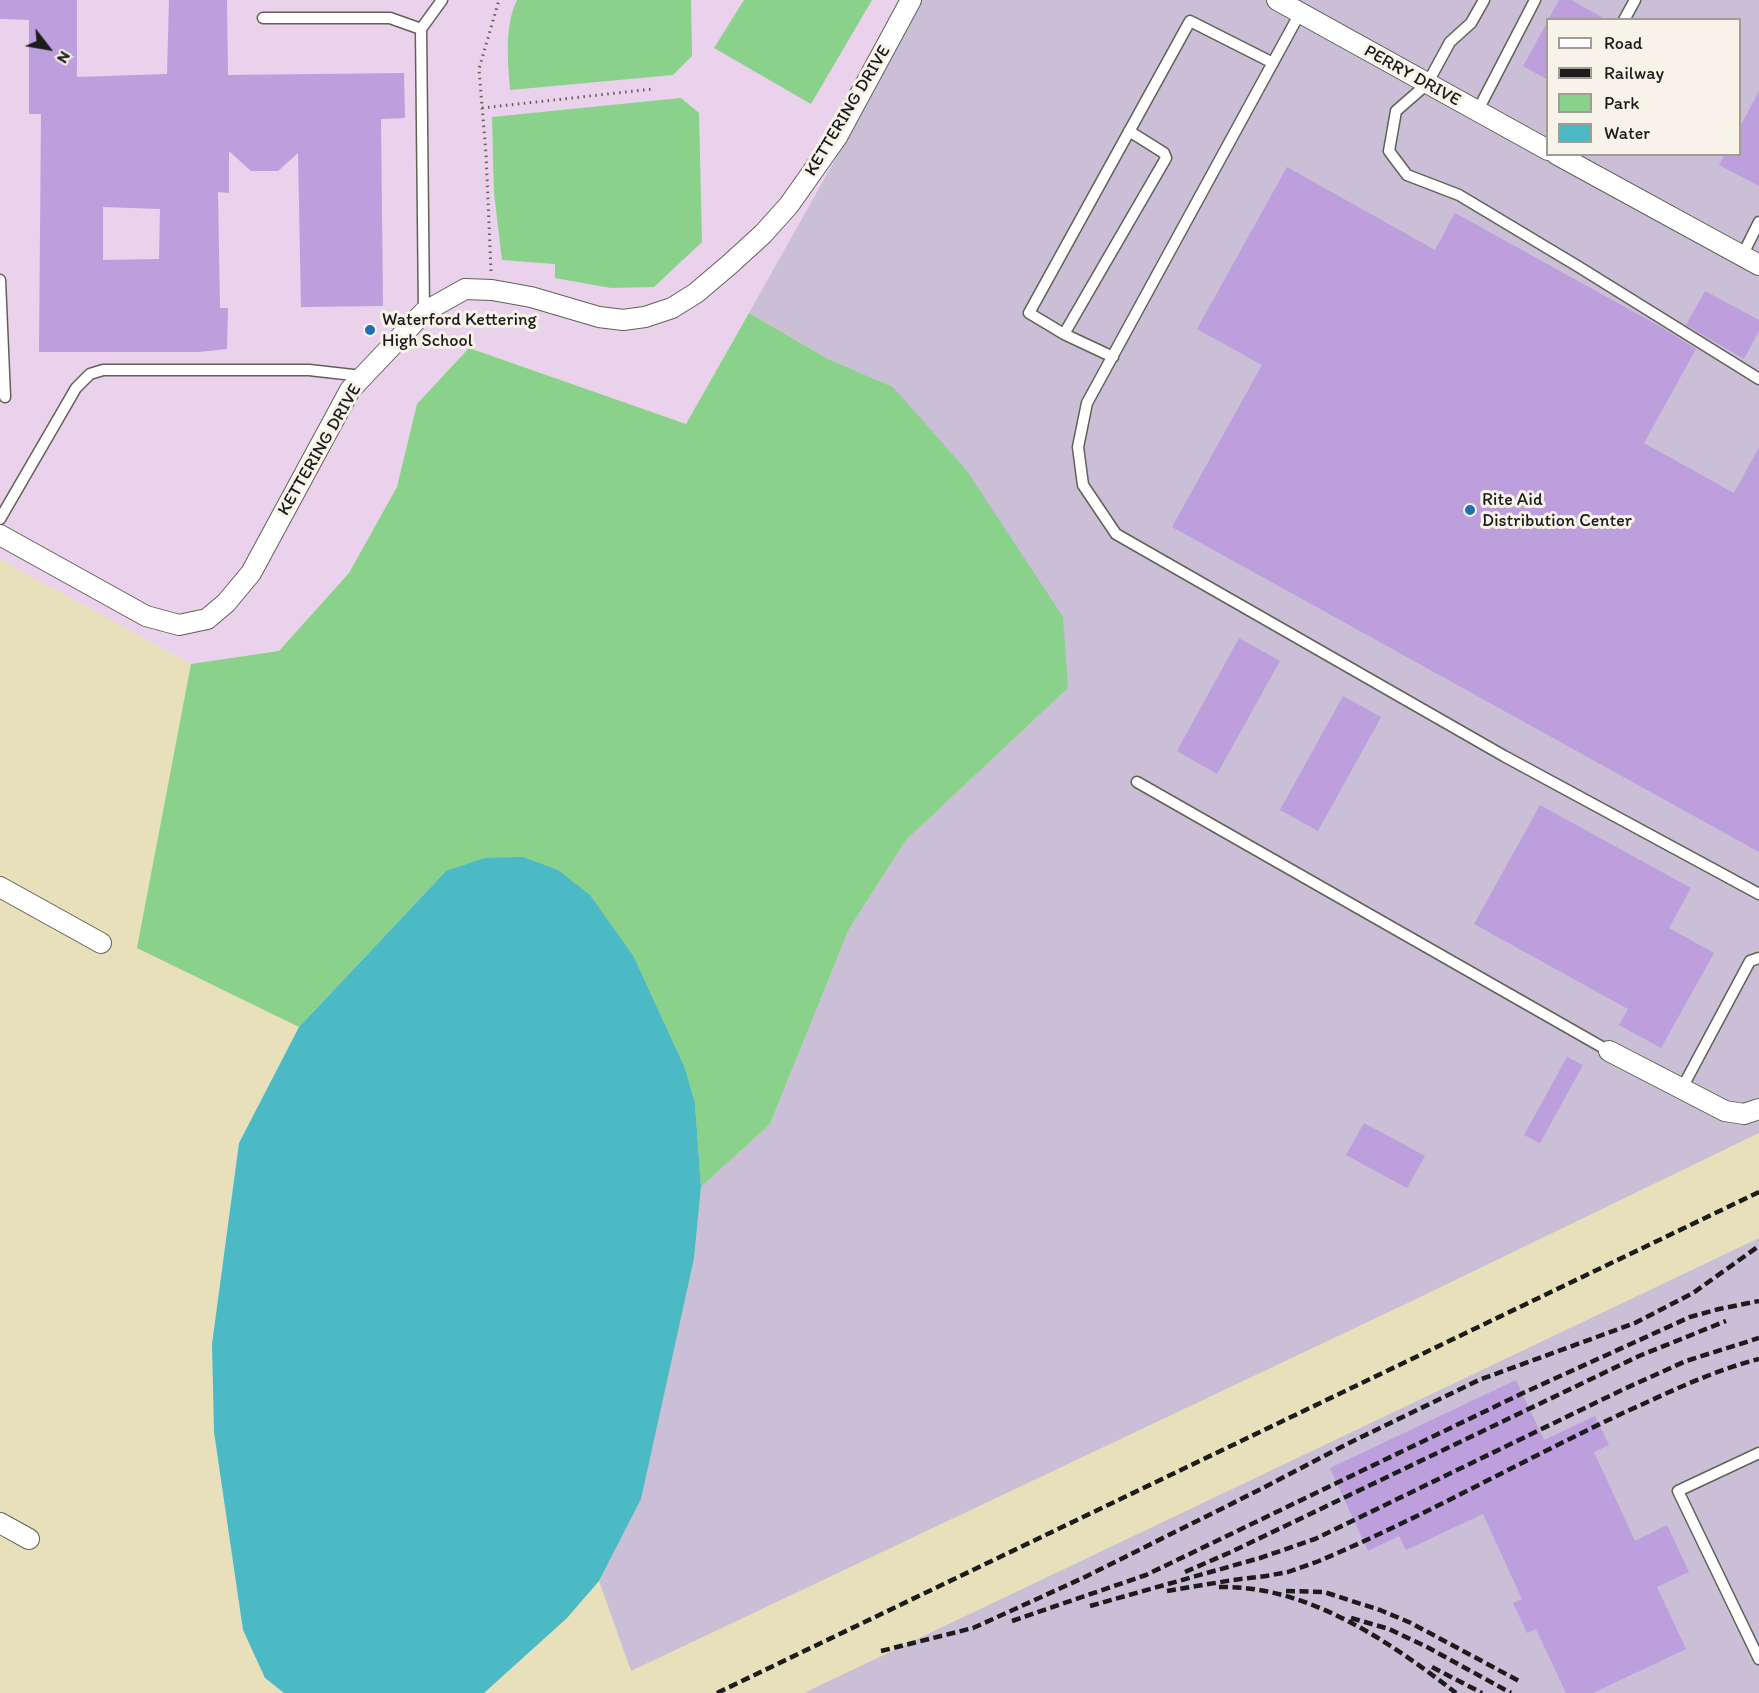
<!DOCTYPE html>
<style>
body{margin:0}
#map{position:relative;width:1759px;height:1693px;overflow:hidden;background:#e8e0bb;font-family:Itim,sans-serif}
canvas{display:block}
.legend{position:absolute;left:1546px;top:18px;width:195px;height:138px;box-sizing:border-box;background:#f7f3e8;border:2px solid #9f9d96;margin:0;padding:8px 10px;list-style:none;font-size:18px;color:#1c1c1c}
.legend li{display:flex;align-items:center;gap:12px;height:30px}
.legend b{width:30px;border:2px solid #9f9d96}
.north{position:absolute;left:18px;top:18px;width:60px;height:60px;-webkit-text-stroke:4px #f7f3e8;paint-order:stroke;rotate:121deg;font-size:16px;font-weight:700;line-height:24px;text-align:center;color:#1c1c1c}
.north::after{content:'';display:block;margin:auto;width:21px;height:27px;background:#1c1c1c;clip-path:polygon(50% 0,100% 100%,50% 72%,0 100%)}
</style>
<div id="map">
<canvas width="1759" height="1693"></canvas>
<ul class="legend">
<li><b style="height:8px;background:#fff"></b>Road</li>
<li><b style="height:8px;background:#1c1c1c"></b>Railway</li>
<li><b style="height:16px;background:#8ad18b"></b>Park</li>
<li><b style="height:16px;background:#4cbac5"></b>Water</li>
</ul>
<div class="north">N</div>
</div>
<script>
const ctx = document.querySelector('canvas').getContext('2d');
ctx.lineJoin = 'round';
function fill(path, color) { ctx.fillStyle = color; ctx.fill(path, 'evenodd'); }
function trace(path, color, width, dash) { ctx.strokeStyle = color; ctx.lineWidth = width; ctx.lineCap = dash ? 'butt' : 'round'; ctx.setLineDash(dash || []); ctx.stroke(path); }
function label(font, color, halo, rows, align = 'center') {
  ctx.font = font + ' Itim,sans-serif'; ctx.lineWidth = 6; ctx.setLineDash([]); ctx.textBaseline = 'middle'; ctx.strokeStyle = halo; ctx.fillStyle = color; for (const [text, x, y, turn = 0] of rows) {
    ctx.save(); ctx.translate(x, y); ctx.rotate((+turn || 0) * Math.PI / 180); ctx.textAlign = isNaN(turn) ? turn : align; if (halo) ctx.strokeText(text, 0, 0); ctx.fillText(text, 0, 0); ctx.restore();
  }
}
fill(new Path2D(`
 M0,0H922L803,218L686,424L469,348L417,404L397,487L349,573L279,651L191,664L0,559Z`), '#ead1ec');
fill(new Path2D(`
 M922,0H1759V1133L1414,1300L631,1671L599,1581L641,1498L694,1259L701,1187L770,1124L849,929L906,840L1068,688L893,387L828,359L749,313L886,69ZM1548,20H1740V154H1548Z
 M1759,1238V1693H807L806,1692Z`), '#cabfd6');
fill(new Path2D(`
 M517,0H691L692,56L673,75L510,90C508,61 504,27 517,0Z
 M744,0H872L811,104L714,48Z
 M681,98L699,113L702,242L654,287L611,288L555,278V264L502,260L494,193L492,117Z
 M749,313L828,359L893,387L967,471L1063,617L1068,688L906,840L849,929L770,1124L701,1187L695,1103L685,1068L634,957L446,871L299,1027L137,948L191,664L279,651L349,573L397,487L417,404L469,348L686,424Z`), '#8ad18b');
fill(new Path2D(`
 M523,857L558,870L590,895L634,957L685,1068L695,1103L701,1187L694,1259L641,1499L599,1581L567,1618L484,1693H284L265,1678L243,1630L214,1432L212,1344L239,1143L299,1027L446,871L485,858Z`), '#4cbac5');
fill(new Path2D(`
 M0,0H77V77L167,74L169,0H227L228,75L404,73L405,118L381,119L383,306L301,307L298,153L278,171H251L229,151V193L218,192L220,308H228L227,349L199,352H39L41,114H29V20L0,19ZM103,207L160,209L159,259L103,260Z
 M1559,0H1571L1607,20H1548Z
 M1548,21V80L1523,66Z
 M1759,91V186L1719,165L1725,154H1740V127Z
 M1287,167L1435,250L1455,213L1661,327L1696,349L1644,443L1734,493L1759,447V852L1172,527L1262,365L1197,329Z
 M1705,291L1759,320V331L1744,359L1686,325Z
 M1239,638L1280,661L1217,774L1177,751Z
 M1343,696L1381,717L1318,831L1280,810Z
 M1540,805L1691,888L1669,928L1714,953L1661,1048L1619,1025L1628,1009L1474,924Z
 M1567,1057L1583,1065L1540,1143L1524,1135Z
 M1364,1123L1425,1156L1407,1188L1346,1155Z
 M1516,1380L1544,1440L1595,1416L1609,1445L1594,1452L1635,1541L1667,1525L1689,1572L1657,1587L1686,1649L1593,1693H1566L1536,1629L1527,1633L1513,1603L1522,1599L1483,1514L1406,1550L1399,1536L1368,1551L1330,1468Z`), '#bc9fdc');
const service = new Path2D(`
 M1484,0L1471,23L1450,42L1427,84L1396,111L1389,151L1407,175L1459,195L1579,267L1759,379
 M1300,13L1087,403L1078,447L1083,485L1116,534L1504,756L1759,894
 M263,18H390L421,29
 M1624,20L1635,0
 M1477,112L1535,0
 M1742,256L1759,222
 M0,280L5,397
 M424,312L421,29L442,0
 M1064,334L1166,158L1164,153L1129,131
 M1113,357L1064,334L1029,313L1190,21L1273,63
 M0,519L76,388L90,374L103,370H309L362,376
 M1137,782L1609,1051
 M1681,1090L1750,961L1759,958
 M1759,1453L1678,1491L1759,1659`);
const minor = new Path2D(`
 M1277,0L1548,150
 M1556,154L1759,265
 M0,535L146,616L179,625L207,619L226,603L251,573L350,390L424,312L465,289L492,290L531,297L599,317L623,320L645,317L672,308L696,293L729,265L763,234L789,205L837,137L911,0
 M0,887L101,943
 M1609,1051L1725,1111L1744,1114L1759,1109
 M0,1523L29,1539`);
trace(service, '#636154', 13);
trace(minor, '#636154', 22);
trace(new Path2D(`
 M482,108L653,89
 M491,271L486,154L479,69L499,0`), '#636154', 3, [1.5, 4.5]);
trace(service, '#fff', 10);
trace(minor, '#fff', 20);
trace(new Path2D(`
 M1185,1572L1231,1552L1639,1356L1726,1321
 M1219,1587C1307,1585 1389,1641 1456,1693
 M1167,1591L1233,1580L1266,1576L1288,1572L1319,1561C1423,1517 1521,1461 1623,1413C1668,1393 1711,1371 1759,1359
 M1286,1591L1324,1592L1380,1610L1411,1623L1519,1681
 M1090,1606L1260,1558L1315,1539L1624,1389L1686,1361L1759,1338
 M1351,1618L1389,1629L1427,1647L1511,1693
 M1012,1621L1146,1575L1523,1393L1690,1317L1719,1309L1759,1301
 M881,1651L973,1628L993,1619L1085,1577L1257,1491L1347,1444L1479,1380L1635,1323L1693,1293L1759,1246
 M1432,1667L1482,1693
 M717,1693L1759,1192`), '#1c1c1c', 4.5, [9, 4.5]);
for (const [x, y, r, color] of [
 [370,330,6,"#1f6fb2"],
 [1470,510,6,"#1f6fb2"]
]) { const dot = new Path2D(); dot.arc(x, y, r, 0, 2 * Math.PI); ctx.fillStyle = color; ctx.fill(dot); trace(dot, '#f7f3e8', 2); }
label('18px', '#1c1c1c', '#f7f3e8', [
 ["PERRY DRIVE",1412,76,29],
 ["KETTERING DRIVE",848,111,-59],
 ["KETTERING DRIVE",320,450,-60]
]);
label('18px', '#1c1c1c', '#f7f3e8', [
 ["Waterford Kettering",382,320],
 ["High School",382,341],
 ["Rite Aid",1482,500],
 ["Distribution Center",1482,521]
], 'left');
</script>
